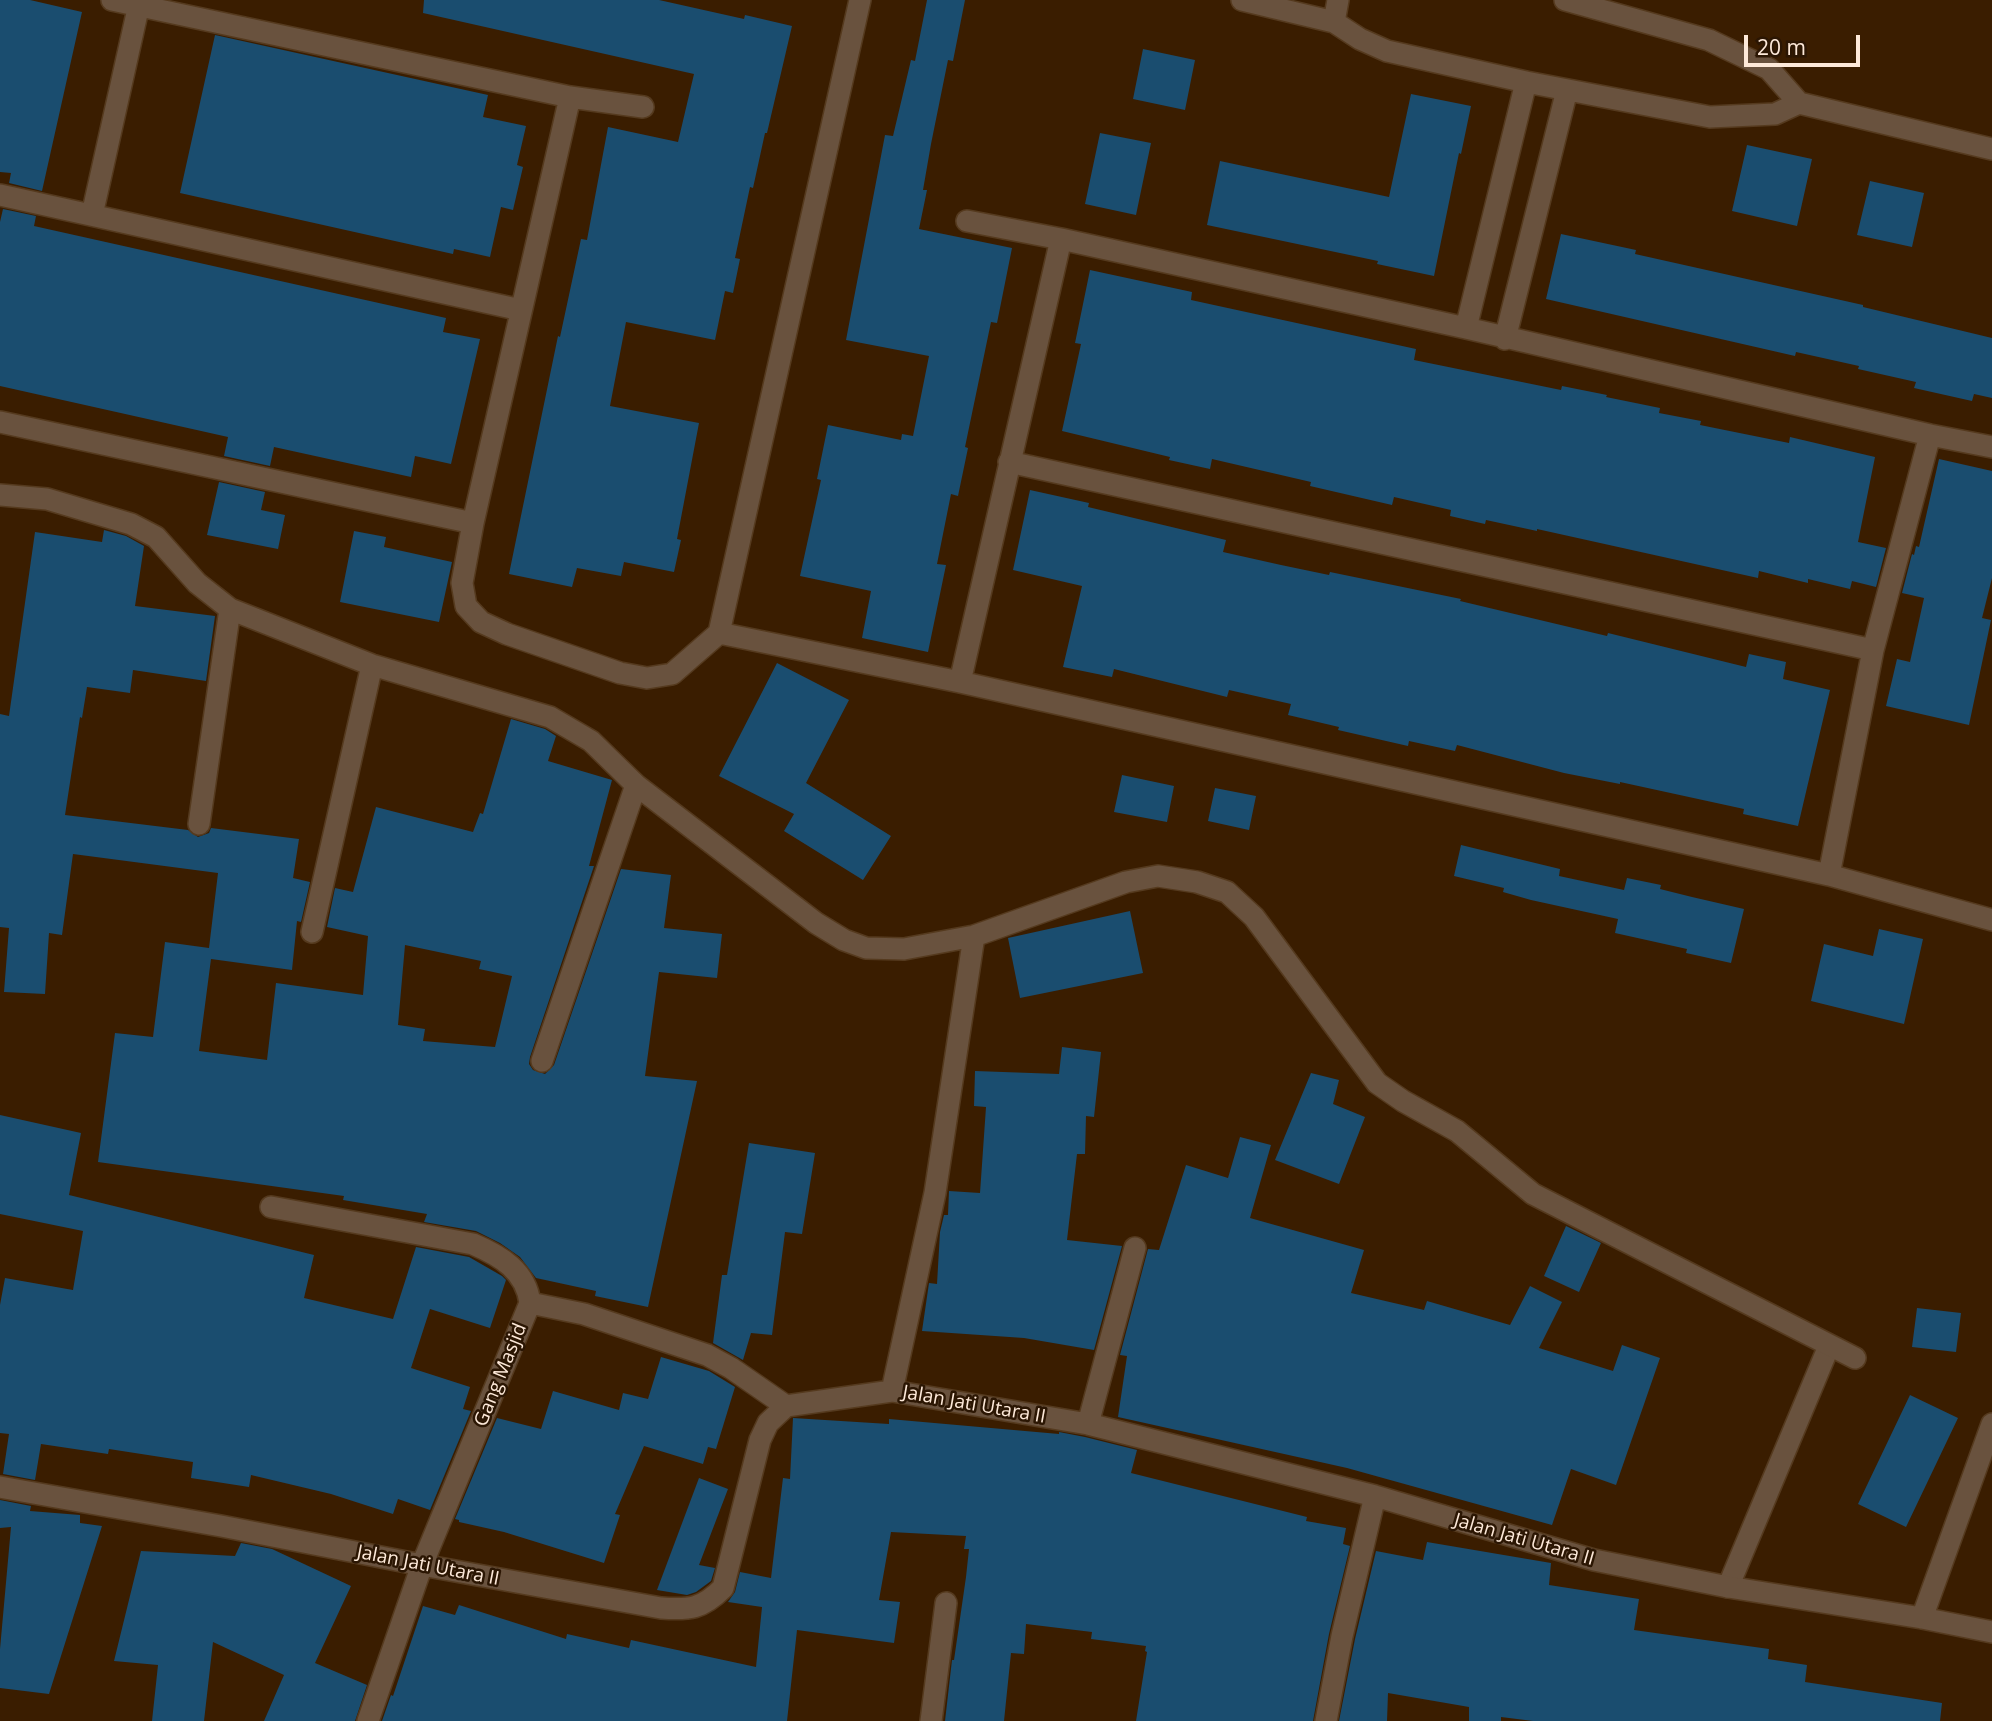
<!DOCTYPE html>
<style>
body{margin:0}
#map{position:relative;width:1992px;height:1721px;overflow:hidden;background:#3a1d00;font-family:"Open Sans",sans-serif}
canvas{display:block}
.scale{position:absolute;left:1744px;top:35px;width:116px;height:32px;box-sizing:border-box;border:4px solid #fde9d9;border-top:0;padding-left:9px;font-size:21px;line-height:24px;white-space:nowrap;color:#fde9d9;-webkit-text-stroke:5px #2b1603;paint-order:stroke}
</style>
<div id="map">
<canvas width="1992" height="1721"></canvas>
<div class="scale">20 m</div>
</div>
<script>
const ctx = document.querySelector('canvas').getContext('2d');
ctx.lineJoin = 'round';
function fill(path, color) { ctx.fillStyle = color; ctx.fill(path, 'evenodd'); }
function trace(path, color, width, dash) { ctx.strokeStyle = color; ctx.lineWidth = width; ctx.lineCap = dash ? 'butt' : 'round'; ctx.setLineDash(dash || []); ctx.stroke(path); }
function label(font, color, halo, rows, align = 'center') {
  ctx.font = font + ' "Open Sans",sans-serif'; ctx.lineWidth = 5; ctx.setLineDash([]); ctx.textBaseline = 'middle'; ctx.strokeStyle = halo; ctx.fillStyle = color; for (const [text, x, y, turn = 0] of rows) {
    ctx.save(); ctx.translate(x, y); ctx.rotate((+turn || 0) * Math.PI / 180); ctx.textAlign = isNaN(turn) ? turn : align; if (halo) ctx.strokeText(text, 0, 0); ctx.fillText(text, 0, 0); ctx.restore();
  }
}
fill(new Path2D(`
 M0,0H30L82,12L42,191L9,183L11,173L0,172Z
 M424,0H659L744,19L745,15L792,26L767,133H765L753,188L750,187L735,258L740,259L733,293L725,291L715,340L626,322L610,406L699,423L677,539L681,540L674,572L624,562L621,576L577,568L572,587L509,574L558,336L560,337L581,239L587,240L608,127L678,142L694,74L423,13Z
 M927,0H965L953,61L948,60L931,144L923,190H927L919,229L1012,248L997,323L991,322L965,447L968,448L958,496L951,494L937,564L946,565L928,652L862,638L871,591L800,576L821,480L817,479L828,425L901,440L902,434L913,436L929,356L846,340L885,135L893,136L911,60L915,61Z
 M215,35L488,95L483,117L526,126L517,165L523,167L513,210L501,207L490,257L454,249L453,254L180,193Z
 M1143,49L1195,60L1185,110L1133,99Z
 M1411,94L1471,106L1461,154L1459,153L1434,276L1377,264L1378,261L1207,225L1220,161L1389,197Z
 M1100,133L1151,143L1136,215L1085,204Z
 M1747,145L1812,159L1797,226L1732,211Z
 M1870,181L1924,193L1912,247L1857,235Z
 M3,209L36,216L34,226L446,318L443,332L480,339L451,464L415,456L411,477L274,447L270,466L224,456L228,437L0,386V222Z
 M1561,234L1636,250L1635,254L1863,305V307L1992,338V398L1974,394L1972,401L1914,388L1916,382L1858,369L1859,366L1796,352L1795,356L1546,299Z
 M1090,270L1192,292L1191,300L1416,349L1414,360L1561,390L1562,386L1607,395L1606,397L1660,408L1659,413L1701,421L1700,425L1789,443L1790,437L1875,457L1858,542L1886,548L1876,587L1852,581L1850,589L1808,579V583L1759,571L1758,578L1537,529V531L1486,520L1485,524L1450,516L1451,510L1394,497L1392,505L1310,486L1311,482L1212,459L1210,469L1169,460L1170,457L1062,431L1081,344L1075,343Z
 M1939,459L1992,471V578L1982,618L1991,620L1969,725L1886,706L1897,659L1910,662L1924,598L1902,593L1912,554L1914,555L1916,546L1919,547Z
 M219,482L265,492L261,510L285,515L278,549L207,535Z
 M1030,490L1089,503L1088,507L1226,540L1223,552L1281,565L1329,575L1330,572L1461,599L1460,601L1607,636L1608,633L1746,667L1749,654L1786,662L1783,679L1830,690L1798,826L1743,814L1744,809L1620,782V784L1564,773L1457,745L1455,751L1409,741L1408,746L1338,730L1339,727L1288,715L1291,704L1229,690L1227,697L1114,669L1112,677L1063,667L1082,586L1013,570Z
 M104,530L126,536L144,546L135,606L215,616L206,681L133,670L130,693L87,687L82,718L80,717L65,815L188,830L198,837L209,833L211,828L299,839L293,878L310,882L301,922L297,921L292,970L211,959L199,1051L267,1060L276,983L363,995L368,936L327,927L335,888L353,892L376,807L473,832L480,813L483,814L511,719L545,729L556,736L548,761L612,780L589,866H594L530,1057L529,1064L533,1070L545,1074L554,1065L621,869L671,875L664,928L722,934L717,978L659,972L645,1076L697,1081L648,1307L595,1296L596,1291L536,1278L520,1257L500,1243L476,1231L424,1222L427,1214L343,1200L344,1196L98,1162L115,1033L153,1037L165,942L209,948L218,873L73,854L62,935L49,933L45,994L4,992L9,928L0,927V714L9,716L35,532L102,542ZM405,945L481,961L479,969L512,976L495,1047L423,1041L425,1029L398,1025Z
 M354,531L386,537L384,547L452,562L439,622L340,602Z
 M777,663L849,700L806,783L891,836L863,880L784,831L794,814L719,776Z
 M1122,775L1174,786L1167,822L1114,812Z
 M1215,788L1256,796L1249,830L1208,821Z
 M1461,845L1560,869L1559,876L1624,890L1627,878L1661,885L1660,889L1692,897L1744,909L1731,963L1686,953L1687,949L1615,933L1618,919L1531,900L1503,892L1504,888L1454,876Z
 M1130,911L1143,973L1020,998L1008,938Z
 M1879,929L1923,939L1904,1024L1811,1001L1824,944L1873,956Z
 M1062,1047L1101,1052L1094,1117L1086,1116L1085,1154H1077L1067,1240L1122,1246L1094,1350L1024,1338L922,1331L929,1283L937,1284L940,1232L944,1215H948L949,1191L980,1193L986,1107L974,1106L975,1071L1059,1074Z
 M1311,1073L1339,1080L1333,1104L1365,1117L1339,1184L1275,1160Z
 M0,1115L81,1133L69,1195L314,1255L304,1298L393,1319L416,1247L469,1257L502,1276L506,1280L490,1328L430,1309L411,1368L470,1387L463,1409L471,1411L430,1510L398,1499L393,1514L331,1494L251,1475L249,1487L191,1478L193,1462L109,1449L108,1454L41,1444L35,1480L3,1474L9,1434L0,1433V1305L5,1278L73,1290L83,1231L0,1214Z
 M1240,1137L1271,1145L1250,1218L1364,1250L1351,1293L1424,1310L1427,1301L1510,1325L1530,1286L1562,1302L1539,1348L1613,1371L1622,1345L1660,1358L1616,1485L1571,1469L1552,1525L1347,1468L1118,1417L1127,1356L1120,1355L1148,1249L1159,1250L1186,1165L1228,1178Z
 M749,1143L815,1153L802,1234L785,1232L772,1335L751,1333L743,1360L713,1343L722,1275H727Z
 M1566,1226L1601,1243L1579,1292L1544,1276Z
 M1917,1308L1961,1313L1956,1352L1912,1347Z
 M661,1357L709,1371L735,1387L716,1449L708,1447L703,1464L644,1446L615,1514L620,1515L604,1563L504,1532L459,1522V1520L455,1519L497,1418L541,1429L553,1391L619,1410L623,1393L648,1399Z
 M1910,1395L1958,1418L1906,1527L1858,1504Z
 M793,1418L889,1424V1419L1059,1434V1432L1085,1437L1137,1450L1131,1473L1307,1517L1306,1521L1346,1528L1343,1544L1350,1546L1329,1634L1313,1721H1136L1147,1652L1145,1651L1146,1646L1091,1639L1092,1632L1026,1624L1024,1654L1011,1653L1004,1721H945L952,1660H954L966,1577L969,1549H964L966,1536L891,1532L879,1600L900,1602L894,1643L797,1630L787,1721H382L391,1695L393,1696L423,1606L455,1615L459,1605L566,1639L567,1634L629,1648L631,1640L756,1667L762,1607L728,1602L735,1592L740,1572L771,1578L783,1478L790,1479Z
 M699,1478L728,1489L699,1565L715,1568L711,1581L696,1592L687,1595L657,1590Z
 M0,1500L31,1506L30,1511L80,1515V1523L102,1526L49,1694L0,1688V1649L11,1527L0,1528Z
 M1427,1542L1551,1563L1549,1585L1639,1599L1634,1630L1769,1649L1768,1659L1807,1665L1805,1682L1942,1703L1940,1721H1533L1501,1717V1721H1469V1707L1388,1693L1387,1721H1339L1355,1639L1376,1551L1423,1560Z
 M241,1543L272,1549L351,1586L315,1663L367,1685L355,1721H264L284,1675L213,1642L204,1721H152L158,1665L114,1661L141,1551L235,1556Z`), '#1a4d6f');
const lane = new Path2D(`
 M1728,1587L1829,1346`);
const street = new Path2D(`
 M112,0L570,97L643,107
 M1242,0L1334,22L1360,39L1387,51L1526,82L1710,117L1775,114L1799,103L1992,149
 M1565,0L1709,40L1769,69L1799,103
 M1334,22L1338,0
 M570,97L473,523L462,583L466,606L481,622L507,634L620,673L647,678L672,674L719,633L860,0
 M0,195L521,310
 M92,215L140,0
 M967,221L1061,239L1466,328L1930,435L1992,447
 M1466,328L1526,82
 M1505,339L1567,90
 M0,422L473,523
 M1009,462L1873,650
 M0,495L47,499L131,524L156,537L197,583L230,609L372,665L550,717L591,741L636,785L816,923L844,940L866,948L904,949L974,936L1126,882L1158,876L1197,882L1227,892L1254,917L1377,1083L1403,1101L1457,1131L1533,1194L1855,1358
 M719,633L960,682L1829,875L1992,920
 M960,682L1061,239
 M199,824L230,609
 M1829,875L1873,650L1930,435
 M312,932L372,665
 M542,1061L636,785
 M271,1207L473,1244C501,1256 526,1271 530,1303L422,1565L368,1721
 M530,1303L584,1314L707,1355L731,1368L786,1406
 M892,1391L935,1193L974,936
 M1088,1424L1135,1248
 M0,1487L221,1526L422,1565L661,1608C690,1610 702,1609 723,1588L760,1440L768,1423L786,1406L892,1391L1088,1424L1375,1496L1594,1560L1728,1587L1922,1618L1992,1632
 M1922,1618L1992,1424
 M931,1721L946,1603
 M1326,1721L1342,1636L1375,1496`);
trace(lane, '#553a1e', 24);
trace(street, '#553a1e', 24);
trace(lane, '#69523e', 21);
trace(street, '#69523e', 21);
label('19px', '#fde9d9', '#2b1603', [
 ["Gang Masjid",501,1375,-68],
 ["Jalan Jati Utara II",974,1405,10],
 ["Jalan Jati Utara II",1524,1540,16],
 ["Jalan Jati Utara II",428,1566,11]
]);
</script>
